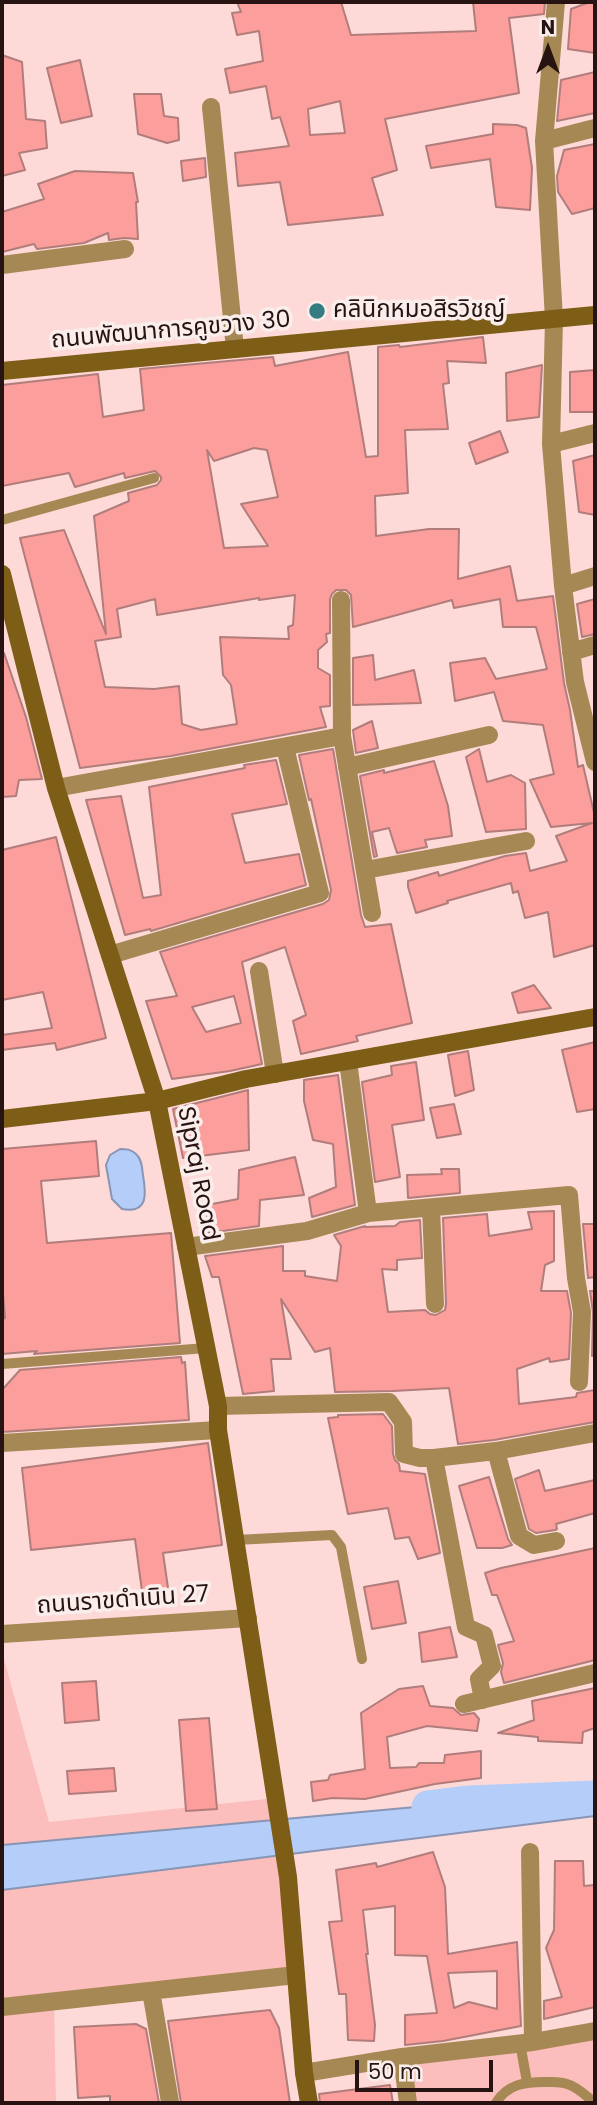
<!DOCTYPE html>
<meta charset="utf-8">
<style>
body{margin:0}
#map{position:relative;width:597px;height:2105px;overflow:hidden;background:#fddad8;font-family:Poppins,sans-serif}
canvas{display:block}
.frame{position:absolute;inset:0;border:4px solid #261312;pointer-events:none}
.north{position:absolute;left:513px;top:14px;width:70px;height:70px;-webkit-text-stroke:5px #faeeed;paint-order:stroke;rotate:0deg;font-size:19px;font-weight:700;line-height:28px;text-align:center;color:#261312}
.north::after{content:'';display:block;margin:auto;width:24px;height:32px;background:#261312;clip-path:polygon(50% 0,100% 100%,50% 72%,0 100%)}
.scale{position:absolute;left:355px;top:2060px;width:138px;height:32px;box-sizing:border-box;border:4px solid #261312;border-top:0;padding-left:9px;font-size:21px;line-height:24px;white-space:nowrap;color:#261312;-webkit-text-stroke:5px #faeeed;paint-order:stroke}
</style>
<div id="map">
<canvas width="597" height="2105"></canvas>
<div class="frame"></div>
<div class="north">N</div>
<div class="scale">50 m</div>
</div>
<script>
const ctx = document.querySelector('canvas').getContext('2d');
ctx.lineJoin = 'round';
function fill(path, color) { ctx.fillStyle = color; ctx.fill(path, 'evenodd'); }
function trace(path, color, width, dash) { ctx.strokeStyle = color; ctx.lineWidth = width; ctx.lineCap = dash ? 'butt' : 'round'; ctx.setLineDash(dash || []); ctx.stroke(path); }
function label(font, color, halo, rows, align = 'center') {
  ctx.font = font + ' Poppins,"Noto Sans Thai",sans-serif'; ctx.lineWidth = 7; ctx.setLineDash([]); ctx.textBaseline = 'middle'; ctx.strokeStyle = halo; ctx.fillStyle = color; for (const [text, x, y, turn = 0] of rows) {
    ctx.save(); ctx.translate(x, y); ctx.rotate((+turn || 0) * Math.PI / 180); ctx.textAlign = isNaN(turn) ? turn : align; if (halo) ctx.strokeText(text, 0, 0); ctx.fillText(text, 0, 0); ctx.restore();
  }
}
fill(new Path2D(`
 M2,1652L49,1822L276,1798L296,1975L54,2001L56,2103H2Z
 M595,2031V2103H408L402,2057Z`), '#fcbebc');
const water = new Path2D(`
 M120,1149C126,1149 131,1149 136,1154C142,1159 142,1168 143,1175C146,1193 149,1214 122,1209L112,1199L106,1165L110,1155Z
 M595,1797V1816L2,1890V1845L470,1802Z`);
fill(water, '#b4cdf9');
trace(water, '#8995b4', 2);
trace(new Path2D(`
 M428,1807L470,1802L595,1797`), '#b4cdf9', 33);
const building = new Path2D(`
 M237,2H341L351,35L476,31L473,2H545L544,14L509,18L519,93L385,119L397,170L372,178L383,215L288,225L280,182L238,186L235,153L289,146L280,117L272,119L266,86L230,93L225,69L263,61L259,31L237,35L232,13L241,12ZM340,101L345,133L310,135L308,109Z
 M590,2H595V53L568,49L571,9Z
 M2,55L22,62L26,119L45,121L47,148L19,153L25,170L2,176Z
 M80,60L92,116L61,123L47,68Z
 M595,72V113L557,121L561,80Z
 M134,94H161L164,116L178,118L179,140L167,143L138,134Z
 M493,124L517,125L526,128L532,168L530,210L496,207L490,159L431,168L426,146L493,134Z
 M595,144V208L572,214L558,192L557,176L564,150Z
 M205,158L206,177L183,181L181,161Z
 M75,171L133,173L138,202H136L138,239L124,238L109,240L108,233L84,243L37,249L34,244L2,252V212L44,199L38,184Z
 M483,337L486,363L447,361L449,383L443,384L448,429L405,430L408,493L375,496L376,536L429,529H459L458,579L510,566L517,601L553,596L564,683L570,710L578,767L583,765L595,817V945L554,957L548,912L525,918L518,891L513,893L511,883L447,901L448,903L416,913L408,887V881L438,872L439,876L505,856L526,853L530,871L567,861L556,836L592,823L551,827L530,780L554,774L543,725L503,721L494,692L455,701L450,663L485,658L496,679L547,669L536,627H503L500,599L454,608L452,600L353,627L351,595L346,590H336L332,594L330,599V633L326,634L327,642L318,650V668L330,675V706L320,707L326,727L171,756L80,768L20,538L64,530L106,634L94,516L129,501L128,493L157,485L161,480V477L155,471L125,478L124,473L75,487L69,473L2,486V385L98,374L103,417L144,410L140,369L273,357L275,366L348,352L366,457L378,456V347L399,345L400,347ZM254,448L267,450L278,497L241,504L268,546L224,548L207,450L214,461ZM295,595L293,625L288,627L289,639L220,637L223,675L231,685L237,724L201,730L182,724L179,686L154,689L105,687L95,641L121,637L117,609L155,599L157,615L259,598V600Z
 M542,365L539,417L507,421L506,373Z
 M595,370V412H570V372Z
 M500,431L508,452L476,464L469,443Z
 M595,455V515L579,512L573,461Z
 M595,599V634L582,637L577,604Z
 M2,653H4L26,717L42,779L19,780L16,796L2,797Z
 M373,655L375,680L414,670L421,703L353,705V658Z
 M372,721L378,748L356,753L353,730Z
 M333,749L361,915L365,927L391,924L412,1023L356,1036L358,1041L301,1054L293,1021L306,1015L285,947L242,962L262,1064L230,1071L172,1079L146,1001L177,996L160,952L323,904L329,900L331,890L311,799L309,800L299,755ZM234,996L241,1023L206,1032L192,1007Z
 M479,749L487,782L511,775L525,783L526,829L486,832L466,757Z
 M276,760L287,804L232,814L245,863L299,854L306,885L151,931L150,929L125,935L86,800L121,796L143,898L161,895L149,787L245,768L244,765Z
 M434,761L448,806L452,836L425,840L427,847L397,853L389,828L372,832L377,856L374,857L360,776L384,770V773Z
 M56,837L106,1038L57,1050L55,1043L2,1050V1035L52,1028L43,992L2,1000V850Z
 M534,985L551,1008L518,1013L512,993Z
 M595,1042V1109L577,1112L562,1050Z
 M468,1051L474,1090L455,1096L448,1055Z
 M416,1062L424,1120L392,1125L400,1177L375,1182L362,1082L392,1075L391,1066Z
 M338,1075L355,1205L312,1217L309,1198L336,1187L333,1144L313,1140L304,1101V1080Z
 M248,1090L249,1150L183,1158L173,1109Z
 M454,1104L461,1134L437,1138L430,1108Z
 M96,1141L99,1176L41,1181L47,1243L171,1233L180,1343L34,1354L37,1351L2,1354V1319L5,1318L2,1281V1149Z
 M295,1157L304,1195L260,1200L259,1226L208,1233L207,1205L238,1199L239,1170Z
 M441,1169H459L460,1193L408,1198L407,1175L442,1174Z
 M554,1211V1261L545,1265L541,1291H567L571,1313L569,1359L550,1362L549,1358L517,1369L519,1404L576,1397L577,1393L595,1390V1422L494,1440L458,1444L449,1388L393,1391L335,1392L330,1348L315,1352L281,1299L291,1359H271L274,1391L243,1394L219,1277H212L205,1256L283,1246V1271H305V1276L337,1281L341,1246L334,1235L365,1226V1227L395,1226L400,1222L420,1220L422,1258L397,1260V1270L382,1269L388,1312L425,1310L430,1314L436,1315L445,1310L446,1304L443,1218L487,1214L489,1236L532,1229L528,1212Z
 M583,1224H595V1277L588,1278Z
 M590,1291H595V1355L592,1356L593,1312Z
 M181,1357L182,1363L185,1362L189,1420L2,1432V1390L20,1370Z
 M383,1414L392,1426L393,1454L395,1460L399,1464L400,1471L425,1474L440,1553L418,1559L409,1537L395,1539L388,1508L348,1514L328,1418L338,1417V1415Z
 M208,1443L222,1545L163,1553L170,1602L144,1606L135,1539L31,1550L22,1468Z
 M539,1470L545,1491L595,1480V1513L556,1524L557,1529L555,1530L536,1533L529,1529L515,1479Z
 M489,1477L508,1539L512,1545L502,1548H477L459,1486Z
 M595,1548V1660L504,1683L501,1672L503,1663L498,1645L514,1641L497,1595H492L485,1573L501,1568Z
 M398,1581L406,1623L372,1629L364,1587Z
 M450,1627L457,1657L422,1662L419,1633Z
 M96,1681L99,1720L65,1723L62,1683Z
 M423,1686L430,1706L453,1708L461,1715L474,1713L479,1719L477,1731L427,1726L387,1737L390,1768L416,1767L419,1763H444L445,1755L481,1751V1778L435,1784L365,1799L332,1798L313,1801L311,1782L328,1780L330,1775L365,1769L361,1713L399,1689Z
 M595,1688V1728L583,1732L582,1743L538,1741V1737L498,1733L534,1720L532,1701Z
 M209,1718L217,1809L186,1811L179,1720Z
 M114,1768L116,1791L69,1794L67,1771Z
 M433,1852L445,1887L448,1954L517,1942L521,2026L443,2041L405,2045V2015L437,2013L427,1956L395,1955V1906L363,1910L368,1954H366L375,2025L374,2041L348,2040L346,1994H339L329,1922L342,1921L336,1870L376,1863L377,1867ZM497,1971V2009L469,2002L454,2008L448,1973Z
 M555,1861H583L584,1886L595,1885V2007L544,2019V2001L562,1997L546,1948L554,1930Z
 M270,2010L279,2028L290,2103H181L168,2021Z
 M136,2024L146,2029L159,2103H110V2096L78,2098L74,2027Z
 M390,2085L393,2103H320L319,2094Z`);
fill(building, '#fc9e9c');
trace(building, '#b17d7b', 2);
trace(new Path2D(`
 M2,520L154,478
 M2,1364L206,1348
 M236,1540L332,1535L341,1547L362,1659
 M520,2043L527,2082
 M496,2103C507,2084 525,2082 545,2082C552,2082 560,2081 567,2084C578,2087 586,2096 595,2103`), '#a58854', 10);
trace(new Path2D(`
 M556,2L544,141L554,319L551,444L563,586L575,682L595,762
 M211,107L235,349
 M544,141L595,128
 M2,265L125,249
 M551,444L595,433
 M563,586L595,576
 M341,600L342,736L372,913
 M571,652L595,645
 M347,767L489,735
 M56,788L342,736
 M365,870L526,841
 M110,955L320,893L285,747
 M259,971L275,1074
 M348,1061L368,1213
 M431,1208L435,1304
 M186,1247L307,1231L368,1213L569,1195L576,1278L582,1312L579,1382
 M218,1406L389,1402L403,1422L404,1454L420,1458H434L496,1451L595,1433
 M2,1443L218,1430
 M496,1451L519,1536L534,1545L556,1541
 M434,1458L466,1627L484,1635L492,1666L479,1679L483,1700
 M2,1634L248,1618
 M464,1704L595,1673
 M530,1852L533,2042
 M151,1991L170,2102
 M2,2007L296,1975
 M402,2057L408,2103
 M304,2073L402,2057L533,2042L595,2031`), '#a58854', 18);
trace(new Path2D(`
 M2,371L595,315
 M2,574L56,788L157,1101L218,1406V1430L288,1877L304,2073L309,2103
 M2,1119L157,1101L246,1079L595,1017`), '#7e5d17', 18);
for (const [x, y, r, color] of [
 [317,311,9,"#347c81"]
]) { const dot = new Path2D(); dot.arc(x, y, r, 0, 2 * Math.PI); ctx.fillStyle = color; ctx.fill(dot); trace(dot, '#faeeed', 2.5); }
label('24px', '#261312', '#faeeed', [
 ["คลินิกหมอสิรวิชญ์",333,311]
], 'left');
label('24px', '#261312', '#faeeed', [
 ["ถนนพัฒนาการคูขวาง 30",171,331,-5],
 ["Sipraj Road",197,1174,79],
 ["ถนนราขดำเนิน 27",123,1601,-4]
]);
</script>
